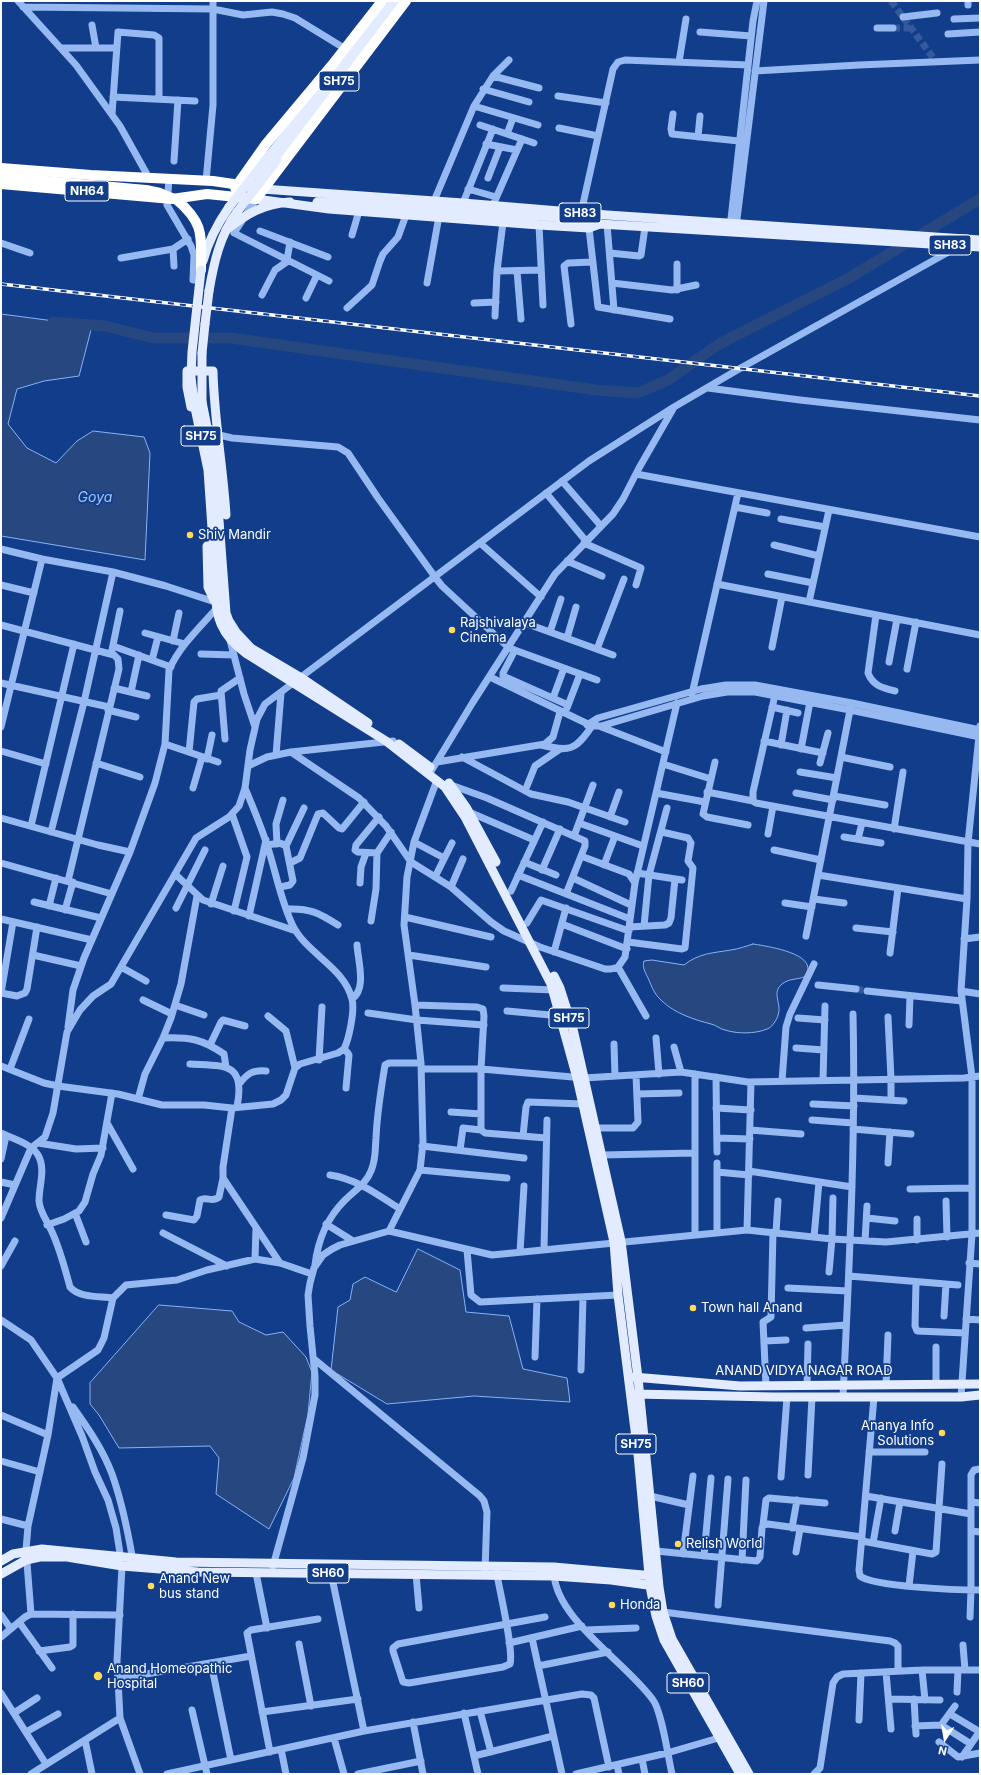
<!DOCTYPE html>
<style>
body{margin:0}
#map{position:relative;width:981px;height:1775px;overflow:hidden;background:#113d8b;font-family:Inter,sans-serif}
canvas{display:block}
.frame{position:absolute;inset:0;border:2px solid #fff;pointer-events:none}
.north{position:absolute;left:925px;top:1719px;width:40px;height:40px;-webkit-text-stroke:3px #113d8b;paint-order:stroke;rotate:192deg;font-size:11px;font-weight:700;line-height:16px;text-align:center;color:#fff}
.north::after{content:'';display:block;margin:auto;width:14px;height:18px;background:#fff;clip-path:polygon(50% 0,100% 100%,50% 72%,0 100%)}
</style>
<div id="map">
<canvas width="981" height="1775"></canvas>
<div class="frame"></div>
<div class="north">N</div>
</div>
<script>
const ctx = document.querySelector('canvas').getContext('2d');
ctx.lineJoin = 'round';
function fill(path, color) { ctx.fillStyle = color; ctx.fill(path, 'evenodd'); }
function trace(path, color, width, dash) { ctx.strokeStyle = color; ctx.lineWidth = width; ctx.lineCap = dash ? 'butt' : 'round'; ctx.setLineDash(dash || []); ctx.stroke(path); }
function label(font, color, halo, rows, align = 'center') {
  ctx.font = font + ' Inter,sans-serif'; ctx.lineWidth = 3.5; ctx.setLineDash([]); ctx.textBaseline = 'middle'; ctx.strokeStyle = halo; ctx.fillStyle = color; for (const [text, x, y, turn = 0] of rows) {
    ctx.save(); ctx.translate(x, y); ctx.rotate((+turn || 0) * Math.PI / 180); ctx.textAlign = isNaN(turn) ? turn : align; if (halo) ctx.strokeText(text, 0, 0); ctx.fillText(text, 0, 0); ctx.restore();
  }
}
const water = new Path2D(`
 M1,314L92,326L79,376L44,381L17,389L8,424L27,448L56,463L77,441L93,431L144,437L150,453L145,560L1,536Z
 M753,944C766,946 823,954 804,977C796,980 790,978 782,984C769,995 787,1006 774,1023C772,1026 770,1028 767,1029C755,1034 737,1034 725,1030C720,1029 716,1025 711,1024C695,1020 674,1013 662,1001C654,994 652,987 648,978C645,972 642,967 644,961L652,960L684,965C699,953 713,953 731,950C739,949 746,946 753,944Z
 M418,1249L460,1270L466,1312L509,1316L523,1369L567,1378L570,1402L474,1396L387,1404L331,1370L338,1307L350,1300L353,1284L365,1277L396,1292Z
 M159,1305L232,1311L239,1322L266,1335L283,1332L306,1357L312,1372L308,1414L294,1478L269,1529L216,1494L219,1458L210,1446L119,1448L99,1415L90,1404V1383Z`);
fill(water, '#264780');
trace(water, '#89b3f5', 1);
trace(new Path2D(`
 M53,322L105,326L153,338H231L596,390L638,393L668,380L719,344L849,278L980,199`), '#264780', 11);
trace(new Path2D(`
 M891,1L937,63
 M893,28H911
 M856,989L867,991`), '#355a9c', 7, [7, 3.5]);
trace(new Path2D(`
 M18,1L76,65L120,126L149,178
 M968,1V5
 M23,7L213,9L243,15L272,12L283,14L295,18L344,48
 M903,17L937,13
 M954,19L980,18
 M92,25L96,48
 M877,28H893
 M700,32L751,36
 M948,34L980,32
 M61,48H116
 M679,62L686,19
 M755,71L859,65L980,60
 M493,76L539,88
 M483,89L529,102
 M558,96L606,103
 M113,97L195,101
 M474,106L538,125
 M112,114L118,32L154,35L159,38V99
 M673,114L671,129L672,134L739,141
 M480,125L534,143
 M559,128L598,136
 M507,134L513,118
 M698,137L700,116
 M486,144L517,150
 M174,161L178,100
 M488,178L500,147
 M169,179L167,205L191,246L194,255L193,280
 M206,181L213,105V1
 M468,189L496,197
 M256,199L234,233L329,281
 M434,201L474,106L493,76L509,60
 M463,203L493,129
 M493,205L522,139
 M581,213L613,69L618,62L625,60L748,65
 M607,224L614,310
 M539,225L543,305
 M736,227L764,1
 M589,228L598,307L670,319
 M730,228L753,21L757,1
 M260,231L328,257
 M352,235L359,211
 M1,243L30,253
 M610,253L639,256L641,255L645,227
 M121,258L173,249
 M287,260L290,242
 M677,264V290
 M174,266L173,249L188,239
 M497,271L541,270
 M517,271L521,319
 M427,283L439,216
 M612,283L672,290L696,285
 M262,295L275,270L288,261
 M306,298L317,275
 M474,303L496,302
 M347,308L372,285L380,261L383,254L398,237L406,215
 M495,316L497,271L503,222
 M571,324L564,266L568,263L593,262
 M708,388L800,400L980,420
 M219,435L232,438L338,447L348,453L378,498L435,577L442,586L509,648L597,680
 M636,474L980,537
 M562,481L601,526
 M546,493L586,541
 M735,507L767,513
 M781,519L825,527
 M480,543L541,597
 M584,543L641,568L636,585
 M774,545L819,556
 M1,549L42,559L113,572L166,586L218,603
 M567,561L602,576
 M768,574L813,583
 M717,584L980,635
 M1,585L34,593
 M809,602L829,510
 M876,615L868,673C873,686 883,688 895,691
 M525,623L613,655
 M1,625L114,655L118,659L119,669L68,881
 M550,632L561,599
 M145,633L185,644
 M567,638L576,607
 M230,640L244,694L255,727
 M173,641L179,613
 M113,646L171,667
 M772,647L782,597
 M597,649L624,579
 M112,650L120,611
 M515,650L503,673V676L568,705
 M201,654L234,655
 M152,660L158,637
 M889,662L897,619
 M907,669L916,622
 M490,677L592,726H601L703,696L727,692H755L850,710L980,737
 M1,683L109,707
 M114,688L147,696
 M131,692L139,655
 M692,694L738,493
 M775,695L753,792V801L756,803L980,844
 M553,698L564,668
 M772,707L798,713
 M567,708L580,674
 M108,710L136,717
 M587,725L598,718L701,689L726,685H755L852,703L980,730
 M599,726L666,752
 M1,727L42,559
 M225,739L221,691L240,678
 M764,741L823,753
 M165,744L218,762
 M541,745C569,752 575,751 592,726
 M781,745L787,710
 M801,749L810,702
 M1,751L46,764
 M189,752L194,702L197,699L221,695
 M291,752L359,798L386,826L411,862L451,887L491,922L504,931L540,947L605,969H611L618,967L625,957L635,883L677,703
 M276,755L281,693
 M462,757L531,794L568,802L625,822
 M841,757L890,767
 M207,759L212,735
 M437,762L545,744L553,737L560,712
 M715,762L703,814L707,817L748,825
 M96,763L140,777
 M820,763L828,733
 M663,764L711,779
 M248,766L267,757L291,752L393,741
 M800,772L837,778
 M430,773L473,702L555,574L613,514L623,499L639,468L673,409
 M451,785L487,798L585,841V846L566,894
 M527,786L535,766L560,749
 M193,788L202,757
 M707,792L753,801
 M656,793L705,802
 M796,793L833,800
 M834,796L885,805
 M469,812L534,840
 M232,814L247,857L234,911
 M610,817L619,792
 M1,818L98,845L130,852
 M579,823L643,846
 M31,826L74,644
 M894,829L903,772
 M51,832L84,702L113,572
 M768,834L773,806
 M574,836L593,785
 M844,837L881,843
 M858,839L862,823
 M414,842L444,858
 M277,844L276,824L283,800
 M267,845L280,843L286,846L293,881L290,885L280,887
 M286,846L304,808
 M774,850L821,860
 M377,853L358,852L355,850L356,845L379,817
 M581,856L629,874L635,883
 M524,862L556,875
 M1,863L112,894
 M290,863L300,858L318,814L323,813L339,828L342,829L364,802
 M604,865L615,836
 M542,870L560,829
 M637,873L682,880
 M175,874L203,900L296,931
 M518,875L630,919
 M818,875L967,899
 M435,877L452,843
 M573,878L631,905
 M360,883L361,867L366,853
 M451,887L463,859
 M511,891L543,822
 M814,899L844,903
 M34,902L101,918
 M785,903L812,907
 M211,904L223,866
 M49,906L56,878
 M176,908L205,850
 M287,909C310,908 319,913 338,925
 M65,910L73,882
 M249,916L266,840
 M405,917L491,937
 M1,919L92,940
 M371,921L376,889L377,853L391,832
 M527,923L541,900L629,931
 M562,924L627,949
 M644,926L649,875L667,808
 M629,927L665,925L669,923L671,918L675,879
 M856,928L893,932
 M806,936L851,705
 M964,939L980,937
 M628,942L682,949L685,948L693,868L688,861L691,843L688,838L662,832
 M554,952L566,908
 M890,953L898,888
 M33,955L81,966
 M409,955L486,967
 M121,967L146,981
 M618,967L646,1016
 M818,985L856,989
 M503,988L554,990
 M867,991L962,1001
 M961,991L980,994
 M1,993L17,996L25,993L27,989L37,927
 M1,993L13,922
 M352,999C367,989 358,961 357,945
 M143,1000L172,1014
 M175,1005L204,1015
 M415,1005L477,1007L483,1009L484,1016L481,1069V1130L485,1133L546,1138
 M507,1011L561,1016
 M368,1013L417,1020L484,1025
 M268,1016L286,1031L295,1068
 M888,1017L891,1079V1100
 M798,1018L825,1020
 M909,1025L910,996
 M68,1027L73,990L84,958L130,852L155,783L165,744L169,670C179,647 199,628 216,609
 M163,1038C190,1037 202,1039 224,1054L226,1067
 M656,1038L659,1074
 M614,1044L615,1076
 M210,1045L221,1022L223,1020L245,1026
 M674,1047L681,1072
 M796,1048L824,1050
 M344,1049L347,1052L349,1055L346,1088
 M319,1060L322,1007
 M190,1064C225,1066 246,1062 237,1107
 M1,1066L44,1083L58,1086L118,1094L162,1105H204L232,1108L273,1104L281,1100L286,1095L295,1068L300,1064L338,1053L344,1049C349,1039 355,1010 352,999C344,967 307,954 293,926C281,902 276,872 267,845C261,826 253,807 245,788
 M10,1069L29,1019
 M422,1069H481L584,1078L681,1072L748,1082L964,1078L980,1076
 M716,1077L717,1152
 M823,1080L825,1006
 M782,1081L786,1027L790,1014L814,964
 M239,1084C248,1073 252,1070 266,1071
 M637,1094L679,1093
 M854,1098L904,1101
 M138,1099L145,1074L163,1038L171,1018L181,984L197,896
 M813,1104L854,1106
 M232,1108L223,1167V1178L280,1263
 M716,1108L751,1110
 M451,1112L481,1114
 M812,1120L853,1123
 M107,1123L133,1169
 M595,1128H633L638,1122L636,1075
 M853,1129L911,1134
 M750,1130L801,1134
 M1,1133C12,1138 32,1144 38,1155C46,1169 39,1185 39,1201C40,1213 47,1220 52,1232C60,1249 65,1269 70,1287C79,1298 100,1296 113,1298
 M523,1136L526,1107L528,1102L583,1104
 M717,1138L750,1139
 M38,1143L76,1149L103,1148
 M422,1146L524,1158
 M460,1150L463,1128L481,1130
 M602,1155L695,1153
 M1,1159L6,1136
 M888,1163L890,1132
 M420,1170L507,1178
 M749,1171L852,1187
 M717,1172L749,1175
 M330,1175C357,1179 378,1195 400,1209
 M1,1182L15,1185
 M910,1189L972,1188
 M946,1201L947,1237
 M75,1213L86,1242
 M166,1215L194,1220L197,1216L200,1200C206,1196 213,1203 219,1197L223,1178
 M1,1218L31,1148L45,1137L53,1113L67,1032L80,1010L93,996L111,984L196,838L229,817L239,806L245,788L250,750L257,719L265,704L589,461L674,407L739,369L961,245
 M867,1218L895,1221
 M917,1219V1240
 M326,1224L353,1241
 M47,1225L64,1219L79,1211L85,1202L93,1174L101,1155L112,1093
 M747,1230L751,1082
 M389,1231L420,1170L423,1143L421,1063L415,1005L404,925L407,877L414,842L437,780
 M717,1232V1163
 M163,1233L227,1266
 M776,1233L778,1201
 M695,1234V1074
 M814,1237L819,1182
 M865,1241L867,1206
 M544,1249L547,1120
 M467,1250L471,1295L480,1302L618,1295
 M520,1252L524,1186
 M255,1259L256,1228
 M969,1263L980,1264
 M315,1265C318,1240 326,1219 345,1200C354,1191 366,1184 371,1171C376,1160 375,1150 376,1138C377,1114 381,1089 385,1065L389,1063H421
 M1,1266L15,1241
 M829,1272L832,1239L833,1198
 M849,1276L958,1285
 M916,1282L915,1326L917,1331L965,1333
 M788,1288L848,1291
 M944,1316L946,1284
 M966,1319L980,1320
 M1,1320L31,1340L57,1378L82,1436L95,1472L108,1500L116,1528L122,1566L117,1661L120,1718L140,1774
 M806,1328L846,1325
 M765,1341L786,1340
 M936,1347V1384
 M535,1357L537,1299
 M314,1359L480,1496L484,1501L487,1512L485,1571
 M581,1370L583,1297
 M886,1385L888,1335
 M766,1386L763,1322L771,1317L773,1232
 M807,1386L808,1344
 M843,1397C849,1269 856,1141 853,1014
 M874,1397L859,1570L860,1576C874,1587 958,1590 980,1590
 M961,1397L972,1234V1077L961,991L967,899L968,843L980,726
 M73,1407C88,1428 103,1450 112,1474C122,1502 128,1532 133,1561
 M1,1415L48,1435
 M869,1452H925
 M1,1461L40,1472
 M808,1475L812,1397
 M781,1477L787,1397
 M650,1496L689,1505
 M866,1496L971,1514
 M971,1502L980,1503
 M1,1519L28,1526
 M763,1525L766,1500L769,1498L825,1503
 M792,1528L797,1500
 M895,1531L900,1502
 M971,1531L980,1532
 M862,1541L932,1554L936,1552L942,1464
 M873,1543L881,1498
 M656,1551L757,1561L760,1557L762,1528L763,1525L768,1524L862,1537
 M796,1552L800,1529
 M683,1554L693,1476
 M704,1556L711,1478
 M742,1560L746,1480
 M273,1566L303,1458L315,1395V1376L310,1326L308,1295L310,1283L314,1268L323,1255L332,1249L340,1245L389,1231L492,1255L747,1230L832,1239L886,1242L980,1233
 M496,1572L497,1575C500,1592 514,1651 510,1664L503,1667L409,1683L403,1682L393,1651V1648L398,1644L545,1617
 M554,1572C554,1618 628,1664 653,1700C662,1712 668,1757 672,1774
 M256,1573L267,1628
 M331,1573L364,1731
 M416,1574L419,1608
 M909,1586L913,1551
 M718,1605L728,1479
 M663,1612L890,1641L895,1643L898,1646V1671
 M31,1614L26,1550L28,1526L48,1435L57,1378L98,1350L104,1338L113,1298L126,1285L177,1280L207,1270L255,1259L280,1263L312,1274
 M1,1615L11,1629
 M970,1617L971,1590V1475L974,1470L980,1469
 M19,1622L52,1668
 M586,1630L636,1628
 M1,1637L25,1617L31,1614L120,1615
 M532,1638L562,1774
 M509,1643L582,1626
 M299,1644L311,1706
 M963,1645L965,1670
 M39,1651L70,1647L73,1645V1614
 M211,1663L231,1760
 M538,1666L608,1652
 M922,1670L925,1700
 M886,1672L891,1729
 M117,1679L251,1656
 M957,1692L958,1670
 M1,1693L46,1764
 M889,1699L940,1700
 M914,1699L916,1734
 M192,1710L207,1774
 M480,1711L491,1752
 M262,1712L358,1699
 M14,1713L37,1698
 M464,1713L478,1774
 M950,1714L980,1732
 M859,1720L861,1673
 M413,1722L423,1774
 M941,1725L971,1744
 M915,1726L941,1725L955,1706
 M26,1732L58,1714
 M334,1738L344,1774
 M85,1740L92,1774
 M939,1742L958,1757L980,1753
 M281,1749L286,1774
 M270,1752L247,1633L251,1630L318,1619
 M474,1756L553,1736
 M962,1757L980,1731
 M642,1759L645,1774
 M617,1765L619,1774
 M31,1774L120,1718
 M167,1774L364,1731L582,1694L591,1695L594,1698L609,1767
 M358,1774L421,1761
 M576,1774L667,1753L722,1737
 M814,1774L820,1768L833,1683L837,1677L843,1674L922,1670H980`), '#97b9f1', 7);
trace(new Path2D(`
 M269,156L390,1
 M277,160L398,4
 M262,189L463,203L607,215L980,240
 M256,199L329,209L539,225L589,228L600,224L980,247
 M317,202L557,217L599,224
 M203,261C208,242 218,223 229,207
 M209,291C214,262 220,235 237,212
 M202,353L205,324
 M202,402L215,467L226,613L229,621L236,632L251,648L300,677L368,723
 M194,403L208,470L216,586C214,617 222,636 247,654L386,741L445,787L465,817L551,984L577,1078L614,1242L618,1295L638,1454L650,1586L656,1616L664,1640L740,1774
 M191,407L187,387V371H213C214,419 223,467 226,515
 M207,546L208,587L214,600
 M399,744L430,767
 M449,783L466,807L496,862
 M554,976L560,988L573,1029L621,1241L638,1378L659,1587L663,1612L672,1639L749,1774
 M633,1377L740,1386L980,1384
 M635,1394L773,1397H961L980,1395
 M1,1561L13,1554L42,1549L176,1562L554,1567L654,1576
 M1,1574L26,1560L40,1557H67L122,1566L198,1572L554,1576L611,1580L655,1586`), '#e2ebff', 9);
trace(new Path2D(`
 M1,168L91,175L213,181L254,187
 M1,177L24,179
 M1,184L172,199L207,194L256,199L406,1
 M235,188L266,144L332,65L382,1
 M177,200C205,224 201,236 201,270`), '#fff', 10);
const rail = new Path2D(`
 M1,284L980,396`);
trace(rail, '#fff', 3.5);
trace(rail, '#113d8b', 2, [6]);
trace(new Path2D(`
 M229,207L269,156
 M237,212L277,160
 M226,230C248,213 263,204 290,202
 M205,324L209,291
 M202,353V402
 M194,403L191,377L192,352L201,270`), '#e2ebff', 9);
trace(new Path2D(`
 M24,179L146,190L160,193L177,200`), '#fff', 10);
for (const [x, y, r, color] of [
 [190,535,4,"#ffdb58"],
 [452,630,4,"#ffdb58"],
 [693,1308,4,"#ffdb58"],
 [942,1433,4,"#ffdb58"],
 [678,1544,4,"#ffdb58"],
 [151,1586,4,"#ffdb58"],
 [612,1605,4,"#ffdb58"],
 [98,1676,5,"#ffdb58"]
]) { const dot = new Path2D(); dot.arc(x, y, r, 0, 2 * Math.PI); ctx.fillStyle = color; ctx.fill(dot); trace(dot, '#113d8b', 1.5); }
for (const [x, y, w] of [
 [339,81,40],
 [87,191,44],
 [580,213,42],
 [950,245,42],
 [201,436,40],
 [569,1018,40],
 [636,1444,40],
 [328,1573,42],
 [688,1683,42]
]) { const box = new Path2D(); box.roundRect(x - w / 2, y - 10, w, 20, 3); ctx.fillStyle = '#113d8b'; ctx.fill(box); trace(box, '#fff', 1); }
label('bold 12px', '#fff', null, [
 ["SH75",339,81],
 ["NH64",87,191],
 ["SH83",580,213],
 ["SH83",950,245],
 ["SH75",201,436],
 ["SH75",569,1018],
 ["SH75",636,1444],
 ["SH60",328,1573],
 ["SH60",688,1683]
]);
label('13px', '#fff', '#113d8b', [
 ["Shiv Mandir",198,535],
 ["Rajshivalaya",460,623],
 ["Cinema",460,638],
 ["Town hall Anand",701,1308],
 ["Ananya Info",934,1426,"right"],
 ["Solutions",934,1441,"right"],
 ["Relish World",686,1544],
 ["Anand New",159,1579],
 ["bus stand",159,1594],
 ["Honda",620,1605],
 ["Anand Homeopathic",107,1669],
 ["Hospital",107,1684]
], 'left');
label('13px', '#fff', '#113d8b', [
 ["ANAND VIDYA NAGAR ROAD",804,1371]
]);
label('italic 14px', '#a3c4f9', '#113d8b', [
 ["Goya",95,498]
]);
</script>
